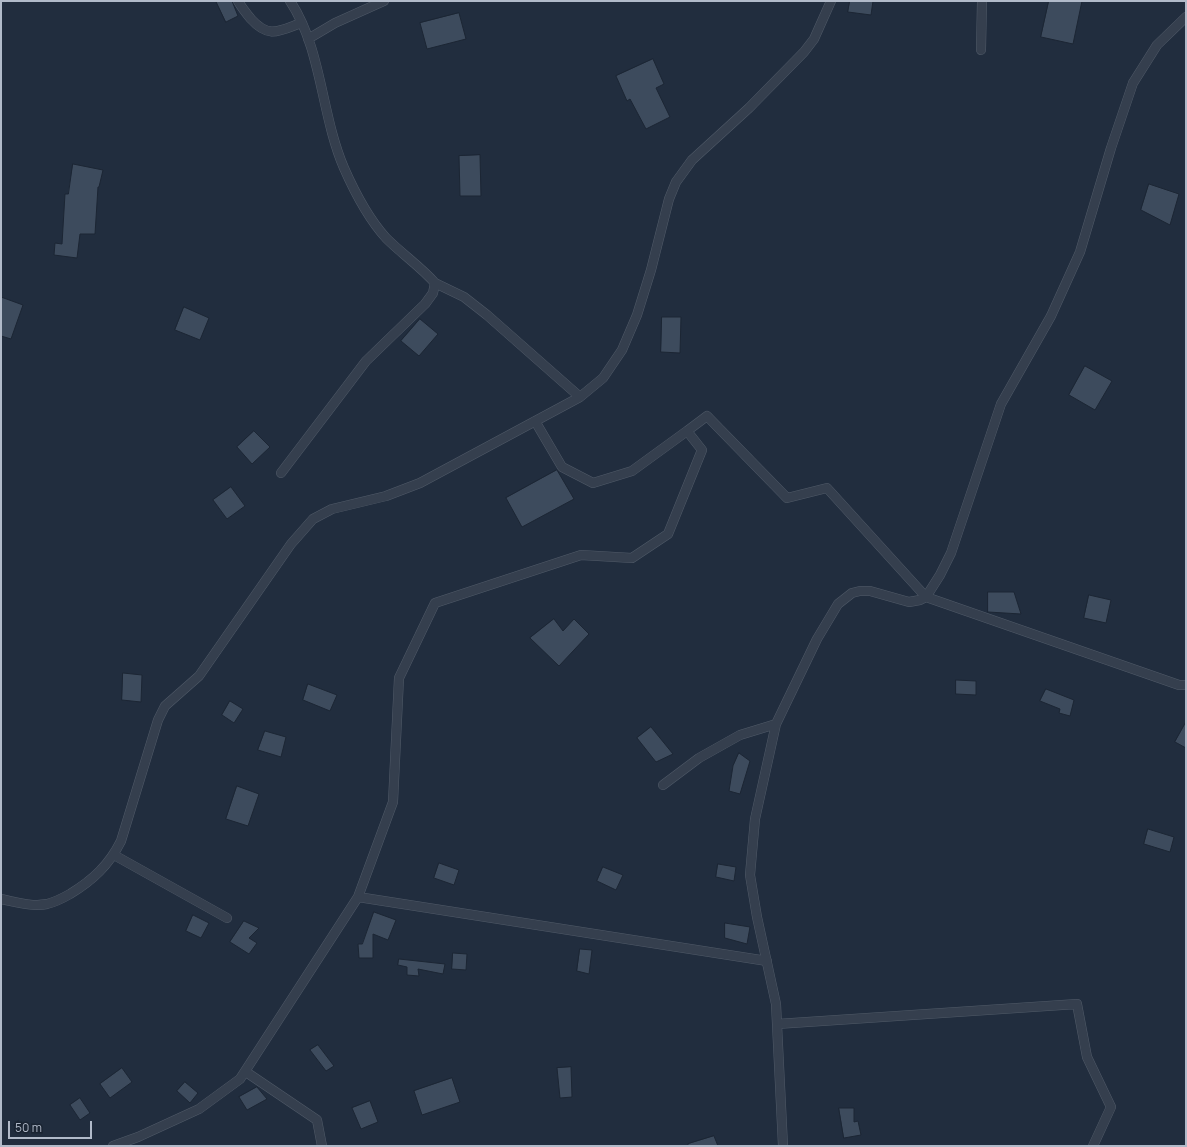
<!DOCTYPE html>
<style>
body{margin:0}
#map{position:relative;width:1187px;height:1147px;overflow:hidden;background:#212d3e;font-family:Manrope,sans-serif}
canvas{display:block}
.frame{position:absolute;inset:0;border:2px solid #b1bac9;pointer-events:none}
.scale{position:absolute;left:8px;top:1121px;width:84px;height:18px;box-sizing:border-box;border:2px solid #b1bac9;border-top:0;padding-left:5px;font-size:12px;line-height:14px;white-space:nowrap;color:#b1bac9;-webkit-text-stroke:3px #1a2432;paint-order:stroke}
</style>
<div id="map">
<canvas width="1187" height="1147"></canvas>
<div class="frame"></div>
<div class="scale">50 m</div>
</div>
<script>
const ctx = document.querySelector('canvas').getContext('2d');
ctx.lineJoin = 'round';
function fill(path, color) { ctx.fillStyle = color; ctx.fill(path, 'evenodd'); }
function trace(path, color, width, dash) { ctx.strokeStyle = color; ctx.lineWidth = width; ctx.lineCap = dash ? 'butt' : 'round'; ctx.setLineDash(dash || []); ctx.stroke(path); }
const building = new Path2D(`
 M216,1H232L238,16L226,22Z
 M850,1H873L871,15L848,12Z
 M1049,1H1082L1073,44L1041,37Z
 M459,13L466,39L427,49L420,23Z
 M653,59L664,84L656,88L670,117L646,129L630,99L627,101L616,76Z
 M480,155L481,196H460L459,156Z
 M73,164L103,170L99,187H98L95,234H80L77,258L54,255L55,243L62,244L65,194H68Z
 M1149,184L1179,194L1170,225L1141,210Z
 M1,297L23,305L11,339L1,336Z
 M184,307L209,318L200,340L175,330Z
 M662,317H681L680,353L661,352Z
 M420,319L438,334L419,356L401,341Z
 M1085,366L1112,381L1095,410L1069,395Z
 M254,431L270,447L252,464L237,447Z
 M557,470L574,499L522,527L506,498Z
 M231,487L245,506L227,519L213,500Z
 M988,592H1014L1021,614L988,612Z
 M1089,595L1111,600L1106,623L1084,618Z
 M554,619L563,631L574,619L589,634L559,666L530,638Z
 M123,673L142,675L141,702L122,700Z
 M956,680L976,681V695L956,694Z
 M308,684L337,695L330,711L303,700Z
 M1046,689L1074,700L1070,716L1059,713L1060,709L1040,701Z
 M230,701L243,709L234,723L222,715Z
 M1186,722V748L1175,742Z
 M651,727L673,754L656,762L637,738Z
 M265,731L286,737L281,757L258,750Z
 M739,753L750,761L740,794L729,791L733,766Z
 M237,786L259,794L248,826L226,819Z
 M1148,829L1174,837L1170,852L1144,844Z
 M439,863L459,870L454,885L434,878Z
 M718,864L736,867L734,881L716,877Z
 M603,867L623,875L616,890L597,881Z
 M374,912L396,920L388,940L373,934V958H359L358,944H362Z
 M193,915L209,923L201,938L186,931Z
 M244,921L259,928L249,938L257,943L249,954L230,942Z
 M725,923L750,927L747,944L725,938Z
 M580,949L592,950L589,974L577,971Z
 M453,953L467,954L466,970L452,969Z
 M399,959L445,964L443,974L418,969L419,976L407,975V967L398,965Z
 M318,1045L334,1066L326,1071L310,1050Z
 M571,1067L572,1097L560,1098L557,1068Z
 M122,1068L132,1082L110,1098L100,1084Z
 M452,1078L460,1102L422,1115L414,1091Z
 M185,1082L198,1093L190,1103L177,1091Z
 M257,1087L267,1099L247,1110L239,1097Z
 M80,1098L90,1113L80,1120L70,1105Z
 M370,1101L378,1122L361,1129L352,1108Z
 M839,1108H854V1122L858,1121L861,1135L844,1138Z
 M714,1136L718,1146H688V1144Z`);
fill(building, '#3d4b5d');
trace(building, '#1c2634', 1);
const minor = new Path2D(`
 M238,1C242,8 246,13 251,19C269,39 279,31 301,23
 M308,39L335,23L384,1
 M981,50L982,1
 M435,283L464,297L487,315L580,397
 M687,431L707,416L787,498L827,488L926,597L1179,685H1186
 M281,473L366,361L425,304L433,293L435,283C421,267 402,254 386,238C368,218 355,193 344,168C321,115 322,49 290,1
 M663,785L699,758L740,735L776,724
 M114,855L227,918
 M358,897L767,961
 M1,899C16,902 32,907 47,904C55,902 63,898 70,894C93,880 109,865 121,841L158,720L165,706L199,676L291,544L313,519L332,509L386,496L420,483L580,397L603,378L622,350L637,315L651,270L669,199L676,182L692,160L749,108L804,52L814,39L831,1
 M777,1024L1077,1004L1087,1057L1111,1107L1093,1146
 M246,1072L317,1120L322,1146
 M113,1146L138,1137L199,1109L240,1079L358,897L393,802L399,678L435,603L581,555L632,558L668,534L702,450L687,431L632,471L593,483L562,467L535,421
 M783,1146L776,1004L757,917L750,875L755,819L776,724L817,639L838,604L852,593L860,591H870L909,602L920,600L926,597L940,575L951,553L1001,404L1051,316L1080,252L1111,148L1133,83L1157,45L1186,17`);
trace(minor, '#505a68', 10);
trace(minor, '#353f4e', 9);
</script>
